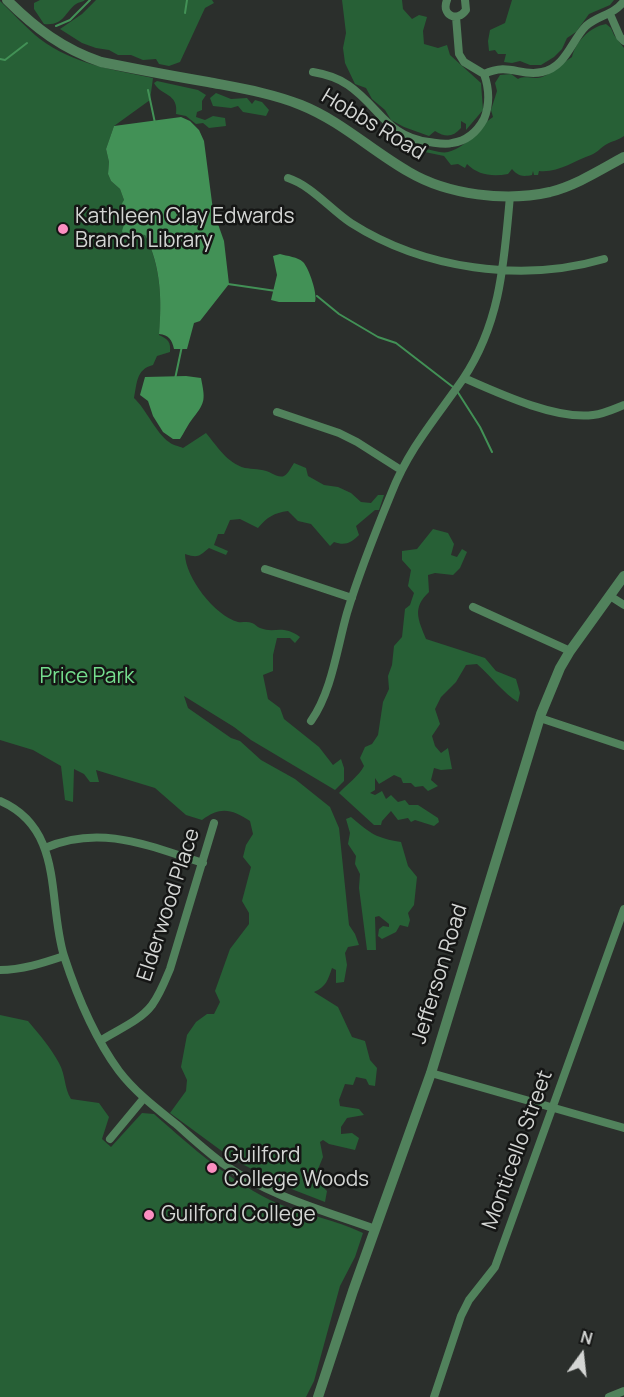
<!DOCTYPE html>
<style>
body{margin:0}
#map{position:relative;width:624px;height:1397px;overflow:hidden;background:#2b2f2c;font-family:Manrope,sans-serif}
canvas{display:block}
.north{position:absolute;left:552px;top:1325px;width:60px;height:60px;-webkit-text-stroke:4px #151615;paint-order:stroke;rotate:15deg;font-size:16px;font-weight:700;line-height:24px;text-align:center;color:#d4d6d4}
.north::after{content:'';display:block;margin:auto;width:21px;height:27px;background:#d4d6d4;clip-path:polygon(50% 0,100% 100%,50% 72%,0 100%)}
</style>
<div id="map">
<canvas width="624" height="1397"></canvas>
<div class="north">N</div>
</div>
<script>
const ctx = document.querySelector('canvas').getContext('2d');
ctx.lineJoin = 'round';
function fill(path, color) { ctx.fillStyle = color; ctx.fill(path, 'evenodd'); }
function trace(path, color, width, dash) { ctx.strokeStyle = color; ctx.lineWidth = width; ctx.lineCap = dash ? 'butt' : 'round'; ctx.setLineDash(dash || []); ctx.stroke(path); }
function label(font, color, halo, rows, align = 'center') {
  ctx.font = font + ' Manrope,sans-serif'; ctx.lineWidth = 5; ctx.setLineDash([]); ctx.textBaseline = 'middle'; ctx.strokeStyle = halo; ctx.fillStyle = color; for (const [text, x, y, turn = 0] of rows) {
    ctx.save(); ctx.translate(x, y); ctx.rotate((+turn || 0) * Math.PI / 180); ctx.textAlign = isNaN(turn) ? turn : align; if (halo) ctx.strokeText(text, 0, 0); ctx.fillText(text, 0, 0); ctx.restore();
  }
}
fill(new Path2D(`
 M40,0H85C83,2 79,2 76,4C64,13 64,26 44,24L34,9V3Z
 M96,0H212L214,3L205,8L180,62L169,66L159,64L156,59L143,60L131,55H118L109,50L96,48L82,43L60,29L82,14Z
 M342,0H402L403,9L412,19L419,15L427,17L423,31L424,44L438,48L447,45L450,55L481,83L483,110L466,130V124L461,121V128C453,137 446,138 435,131L429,136L404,127L391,120L385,110L372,99L366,88L355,84L345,63L343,48L346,33Z
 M512,0H614L610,5L589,14L576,32L567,38L562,49L554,57L541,65H530L520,61L512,63L504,62L506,54H498L495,50L489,51L488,41L490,30L505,23Z
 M0,1C13,13 26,28 40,39C73,64 114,70 153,78L150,100L114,126L106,149L109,162L108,174L111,181L120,189L124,200L127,215L125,237L136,234L145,235C161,267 162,300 159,335C168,339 171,342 170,352L157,356L153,365C136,369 137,384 134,398C146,409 156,433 169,442C172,445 179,446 183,448L206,433C217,446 227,463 245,468C252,469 262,469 269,472C284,480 285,478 294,463L306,468L308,476L324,485L338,487L351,493L361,502L371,503L378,495H384L379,510H375L356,526L359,535C351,543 345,546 334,542L330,546L311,524L298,521L288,511C274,513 267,517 258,528L240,519L230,520L224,534H218L214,545L228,551L226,555L209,548C198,557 198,558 185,554C185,577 215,616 238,622C242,623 247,621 252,623C255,624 257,627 260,628C275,634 282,624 300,637L295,643L290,638H277L273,655V671L263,675L268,699L280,708L284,719L319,747L333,765L341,759L344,768V781L335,790L251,740L234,727L184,696L188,708L231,738L240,741L261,760L295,779L330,807L339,828L349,925L355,934L359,945L348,947L345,953L347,965L344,982L336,983V970L332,968C328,980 326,987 314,992L338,1007L352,1037L365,1041L370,1060L377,1068L375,1086L369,1085L366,1079L356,1077L353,1085L345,1084L339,1100L340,1106L359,1109L364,1115L347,1118L341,1127V1134L352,1133L359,1138L355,1150L329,1144L323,1140L320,1142L323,1157L316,1174L318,1182L327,1191L325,1202L294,1190L234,1160L170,1113L186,1091L187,1080L181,1067L187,1035L196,1022L207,1014H214L220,1002L215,991L230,949L249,924V913L242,901L251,867L243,857L246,845L253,834L250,821C232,809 220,806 202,820L186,815L155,788L96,770L99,782H90L84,774L74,769L73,802L65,800L61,766L33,750L0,740Z
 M606,24L611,28L614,35L624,48V136C619,140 612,141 607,144C601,147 597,153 591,155C574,161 558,173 539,171L538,175H534L533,171L532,175C522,177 518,176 512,169L508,174C492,177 478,175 467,164L465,168L458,164L451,165L444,156L420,151L419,148C428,148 440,154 448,152C470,146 476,128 493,117L491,110L497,91L495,83L500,75L511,74L518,79C526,75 533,80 542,77C553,73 562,63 572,57C576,41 590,27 606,24Z
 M157,81L198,90L206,95L202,101V110L197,112L196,117L205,120L213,116L225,118L226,126L209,128L203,123L196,124L186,116L176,114C179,93 161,96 154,83Z
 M216,93L231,99L247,98L252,104L255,100L262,102L269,110L266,116L243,112L238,106L231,108L213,106L210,98Z
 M433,529L448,533L454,544L451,555L457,557L462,549L467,552L460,568L453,575L435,573L428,575L429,592C412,608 418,619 426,639L485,658L496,671L516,679L520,693L518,702C504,694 490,675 477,664L466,665L456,682L441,697L435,709L440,724L432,736L435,746L441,753L448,748L452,769L441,770L434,768L431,780L438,786L428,791L423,786L415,787L411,783H403L401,778L394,775L379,784L375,778V790L370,793L375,795L382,791L386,799L391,795L398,802L405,800L409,805H418L438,818L439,822L434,826L415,820L411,822L408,818L398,820L391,811L382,821L381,825H374L339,793C347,784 359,776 364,766L360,758L365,747L372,744L378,735L383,702L389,689L388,676L392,665L394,646L402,637L405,609L410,605L414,593L408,586L411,570L402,560V551L417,549Z
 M351,817C371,834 376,838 401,842L408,866L417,877L414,905L408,913L410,920L408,927L400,925L396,932L382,939L378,936L379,929L383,926L389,927V924L379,916L375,917L376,950H367L359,888L360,874L355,864L356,856L348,844L350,833L346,819Z
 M0,1015L28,1021C39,1034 51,1048 59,1063C66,1076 64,1088 71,1099L99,1103L109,1117L102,1139L111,1147L142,1113L154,1114C193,1148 231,1183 279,1204C306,1215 336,1220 363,1233L355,1257L340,1286L314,1381L306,1397H0Z`), '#276036');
fill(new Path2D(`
 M181,117L190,121L199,130L204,141L213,210L224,241L229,284L200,321L194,323L187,349H174C172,340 169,335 159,334C162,300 161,266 145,235L136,234L125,237L122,231L127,215L120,207L124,200L120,189L111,181L108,174L109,162L106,149L114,126Z
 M280,254C287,256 298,257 303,262C309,268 318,295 315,302H279L271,300L277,275L273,256Z
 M186,376L201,378C205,399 206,402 193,418C188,424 184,433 180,439H173L163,432L153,416L148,401L140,395L145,377Z`), '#429156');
trace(new Path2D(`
 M185,13L187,0
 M56,26L70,20L90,0
 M0,59L5,60L27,43
 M148,90L155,123
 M228,284L276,291
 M317,296L339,314L378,337L396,343L453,387
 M175,379L182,346
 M457,391L480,427L492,452`), '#429156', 2);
trace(new Path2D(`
 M447,0C441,15 457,23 466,10L465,0
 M610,14L620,37L624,41
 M456,17L459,54L464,62L484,74
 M313,72C325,74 338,78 348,85C379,106 387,137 429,142C437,143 445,145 452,143C467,141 477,132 484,119C490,104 489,88 484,74
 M484,74C509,62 520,77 542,72C566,67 571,41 586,26C598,15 614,15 624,1
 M288,178C312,186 330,209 351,223C423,269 522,283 604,259
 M464,378C498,393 556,420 593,415C604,414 614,409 624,405
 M277,412L339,433L357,442L401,470
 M265,569L352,598
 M610,596L624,605
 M473,607L570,651
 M540,718L624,746
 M311,721C332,691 337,648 347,613C359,573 375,533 391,494C409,448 436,418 463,379C501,322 504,262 510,196
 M0,801C65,829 47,901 64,956C77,996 94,1037 119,1071C135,1092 156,1108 176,1124C192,1138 208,1153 225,1165C269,1196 325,1211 375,1229
 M45,848C101,824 149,846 203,863
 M0,970C22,970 43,963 64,956
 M100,1041C117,1030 140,1021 152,1005C160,994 165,981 170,969L214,823
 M431,1073L624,1128
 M110,1139L144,1098
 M434,1397L461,1316L469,1300L495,1267L624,909
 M609,1397L624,1391`), '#51825c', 8);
trace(new Path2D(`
 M7,0C35,28 63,49 101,62C136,69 172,76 208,82C239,88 271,93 301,105C341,121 372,151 409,172C448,195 506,202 550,192C577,185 600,170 624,157
 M318,1397L353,1291L431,1073L541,714L560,668L570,651L624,576`), '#51825c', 10);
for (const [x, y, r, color] of [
 [63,229,6,"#fc8fc1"],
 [212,1168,6,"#fc8fc1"],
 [149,1215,6,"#fc8fc1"]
]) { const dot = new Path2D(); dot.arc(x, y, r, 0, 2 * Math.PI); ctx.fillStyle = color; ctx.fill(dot); trace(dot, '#151615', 2); }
label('21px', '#d4d6d4', '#151615', [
 ["Hobbs Road",373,125,31],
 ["Elderwood Place",169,905,-72],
 ["Jefferson Road",440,974,-73],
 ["Monticello Street",518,1150,-70]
]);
label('21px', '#d4d6d4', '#151615', [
 ["Kathleen Clay Edwards",75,217],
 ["Branch Library",75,241],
 ["Guilford",224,1156],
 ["College Woods",224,1180],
 ["Guilford College",161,1215]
], 'left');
label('21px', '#75de8e', '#151615', [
 ["Price Park",87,677]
]);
</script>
